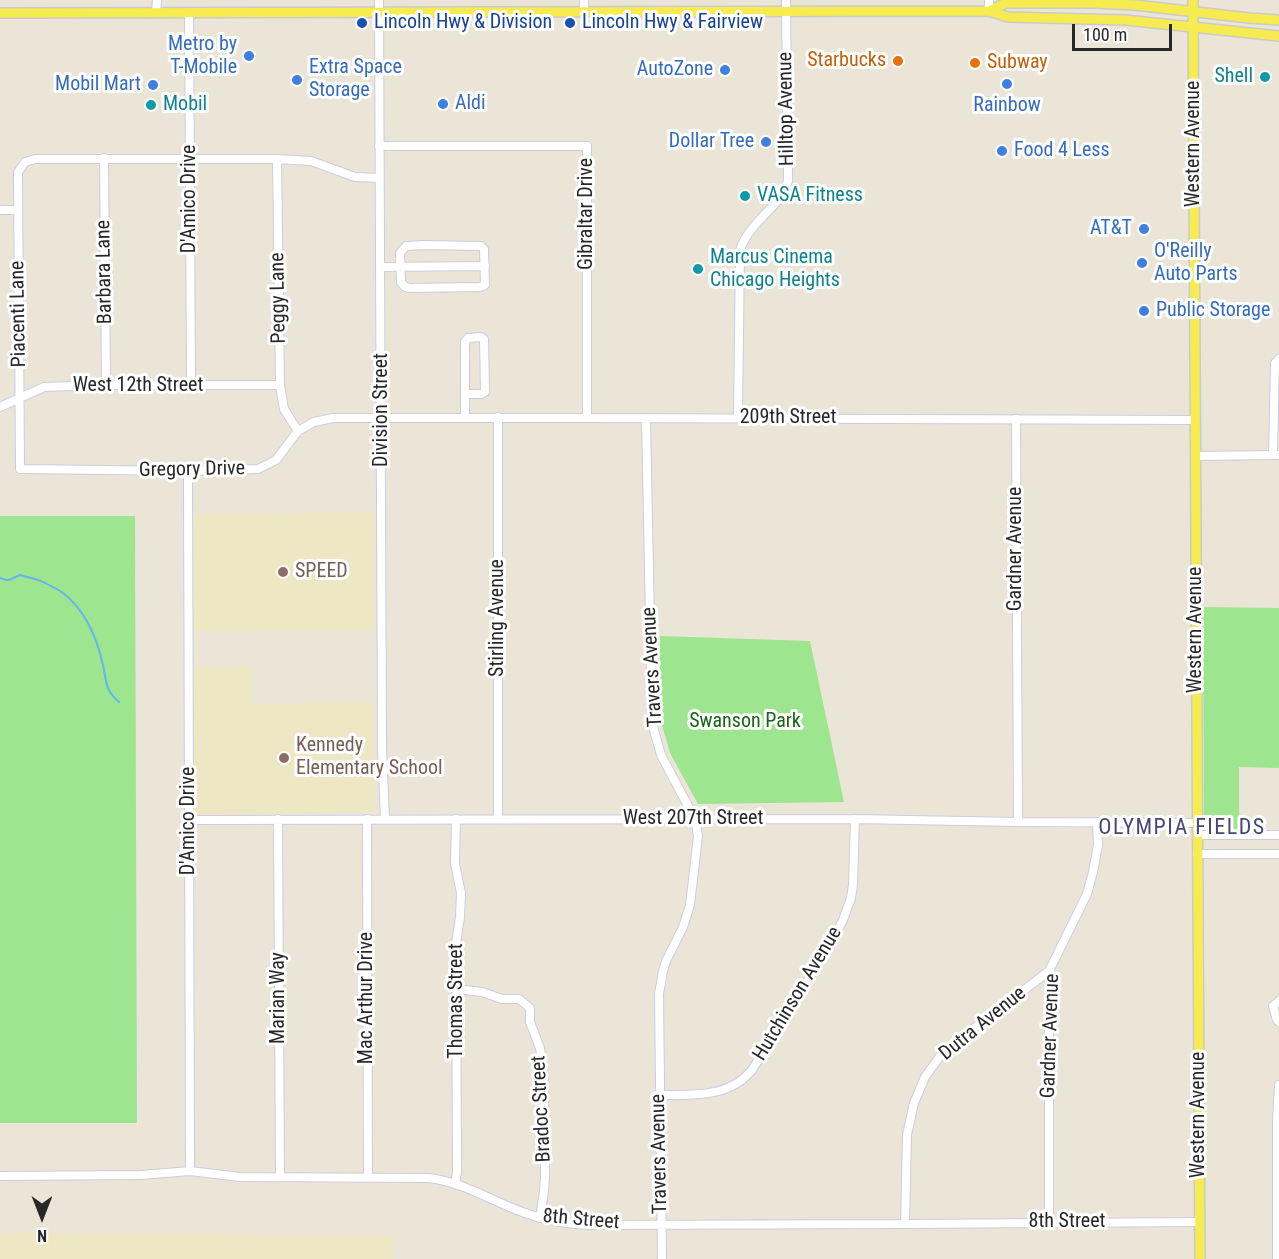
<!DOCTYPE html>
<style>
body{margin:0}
#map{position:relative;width:1279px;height:1259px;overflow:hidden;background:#ebe5d7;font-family:"Roboto Condensed",sans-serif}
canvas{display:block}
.north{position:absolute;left:12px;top:1187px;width:60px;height:60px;-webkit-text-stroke:4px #fff;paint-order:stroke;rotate:180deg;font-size:16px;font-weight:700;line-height:24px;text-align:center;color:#272727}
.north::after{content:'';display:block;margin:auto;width:21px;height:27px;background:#272727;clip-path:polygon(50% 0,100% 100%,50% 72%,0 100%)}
.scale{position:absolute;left:1072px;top:24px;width:100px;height:27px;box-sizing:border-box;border:3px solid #272727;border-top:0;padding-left:8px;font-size:18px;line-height:21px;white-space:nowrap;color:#272727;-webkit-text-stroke:4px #fff;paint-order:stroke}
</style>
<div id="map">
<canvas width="1279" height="1259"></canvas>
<div class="north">N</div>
<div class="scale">100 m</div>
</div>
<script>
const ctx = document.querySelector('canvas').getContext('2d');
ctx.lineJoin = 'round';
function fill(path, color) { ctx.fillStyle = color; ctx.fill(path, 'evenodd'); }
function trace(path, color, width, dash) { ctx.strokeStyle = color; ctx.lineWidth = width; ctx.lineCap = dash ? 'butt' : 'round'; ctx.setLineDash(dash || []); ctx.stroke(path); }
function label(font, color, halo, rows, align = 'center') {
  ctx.font = font + ' "Roboto Condensed",sans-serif'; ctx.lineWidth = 6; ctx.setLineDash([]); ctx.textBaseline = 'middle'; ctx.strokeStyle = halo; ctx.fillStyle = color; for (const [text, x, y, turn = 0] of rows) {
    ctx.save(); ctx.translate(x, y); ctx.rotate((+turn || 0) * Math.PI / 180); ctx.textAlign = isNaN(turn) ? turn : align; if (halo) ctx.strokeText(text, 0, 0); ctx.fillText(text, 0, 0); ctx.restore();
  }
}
fill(new Path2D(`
 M374,513L375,630L192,631V514Z
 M251,666L252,704L373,702L375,812L195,815L193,667Z
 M0,1233L393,1236V1259H0Z`), '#eee7c4');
fill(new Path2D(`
 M0,516H135L137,1123H0Z
 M1203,607L1279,608V768L1239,767V834C1227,833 1212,837 1204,827Z
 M660,636L810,641L844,802L698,804L670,753L660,718Z`), '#9ee58f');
trace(new Path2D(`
 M0,578C11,583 11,578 20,575C29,578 39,579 47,584C52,587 58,589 63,593C85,610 97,638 103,665C107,682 104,689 119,702`), '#62b5f4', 2);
const minor = new Path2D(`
 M379,0L382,749L385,819
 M584,0V11
 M989,0V11
 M156,13L157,0
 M189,13L191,386
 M379,146H587V418
 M104,158L106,385
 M277,159L280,385L284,409L298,431
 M379,178L355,177L311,161L277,159H35L25,162L18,172L20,469L188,471L258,469L276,460L298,431L314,422L333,418H587L1195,420
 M0,210H18
 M423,245L481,246L484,249L485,285L480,287L409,288L404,286L401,282L400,253L406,246Z
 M381,267L485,266
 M465,394H481L485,392L484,339L481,337L468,338L465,342V418
 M0,407L44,387L106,385H280
 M498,417V819
 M646,418L652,723L661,755L695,819L698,836L690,905L683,927L666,961L663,971L659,994L662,1259
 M738,418L740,250C747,229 765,216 779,199C783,194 785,187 788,181L786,0
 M1016,419L1018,822
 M1273,455L1275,363L1279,359
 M1195,456L1279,455
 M188,471L190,1171
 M278,819L280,1177
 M367,819L368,1177
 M189,820L855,819L1018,822L1197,823
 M1197,835H1279
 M1197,854H1279
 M456,989L482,992L502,999H519L530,1008V1022L540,1048L544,1079L545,1176L544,1191L540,1218
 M1279,1001L1273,1006L1277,1020L1279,1022
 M660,1095C693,1095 729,1098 752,1070L830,945L843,920L851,898L853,885L855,819
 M0,1176L141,1175L190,1171L240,1177L429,1178C466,1183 491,1201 525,1213C546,1221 567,1224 590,1225L905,1224L1200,1222
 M455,1183L457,1173L456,943L460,917L461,893L455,864L456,819
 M1049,1222V971L1087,894L1093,872L1098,845L1097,822
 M905,1224L907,1135L914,1103L925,1077L943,1052L1049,971
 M1277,1259V1121L1279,1085`);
const major = new Path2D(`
 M1193,0L1200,1259
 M989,11L1006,3H1094L1135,5L1249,18L1279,20
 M0,13L989,11L1008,17L1125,20L1279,36`);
trace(minor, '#cccce1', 10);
trace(major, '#cbcbcb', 12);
trace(minor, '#fff', 8);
trace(major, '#f7ec4f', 9);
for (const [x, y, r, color] of [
 [362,23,6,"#1a4fb4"],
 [570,23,6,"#1a4fb4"],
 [249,56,6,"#3f7fe0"],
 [898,61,6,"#e8710a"],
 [975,63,6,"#e8710a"],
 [725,70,6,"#3f7fe0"],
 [1265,77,6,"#0f9aa8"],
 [297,80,6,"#3f7fe0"],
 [1007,84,6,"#3f7fe0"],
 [153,85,6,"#3f7fe0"],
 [443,104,6,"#3f7fe0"],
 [151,105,6,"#0f9aa8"],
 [766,142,6,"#3f7fe0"],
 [1002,151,6,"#3f7fe0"],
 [745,196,6,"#0f9aa8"],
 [1144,229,6,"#3f7fe0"],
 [1142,263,6,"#3f7fe0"],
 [698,269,6,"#0f9aa8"],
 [1144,311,6,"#3f7fe0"],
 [283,572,6,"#8d6e63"],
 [284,758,6,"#8d6e63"]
]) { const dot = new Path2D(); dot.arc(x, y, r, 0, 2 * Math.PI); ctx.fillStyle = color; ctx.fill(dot); trace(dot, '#fff', 2); }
label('20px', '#164399', '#fff', [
 ["Lincoln Hwy & Division",374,23],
 ["Lincoln Hwy & Fairview",582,23]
], 'left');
label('20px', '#366cbe', '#fff', [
 ["Metro by",237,45],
 ["T-Mobile",237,68],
 ["Extra Space",309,68,"left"],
 ["Storage",309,91,"left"],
 ["AutoZone",713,70],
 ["Mobil Mart",141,85],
 ["Aldi",455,104,"left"],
 ["Rainbow",1007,106,"center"],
 ["Dollar Tree",754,142],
 ["Food 4 Less",1014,151,"left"],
 ["AT&T",1132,229],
 ["O'Reilly",1154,252,"left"],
 ["Auto Parts",1154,275,"left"],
 ["Public Storage",1156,311,"left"]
], 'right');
label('20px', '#c56008', '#fff', [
 ["Starbucks",886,61],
 ["Subway",987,63,"left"]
], 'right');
label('20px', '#0d838f', '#fff', [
 ["Shell",1253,77,"right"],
 ["Mobil",163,105],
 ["VASA Fitness",757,196],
 ["Marcus Cinema",710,258],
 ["Chicago Heights",710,281]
], 'left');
label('20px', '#272727', '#fff', [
 ["Hilltop Avenue",787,109,-91],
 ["Western Avenue",1194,144,-90],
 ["D'Amico Drive",190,199,-90],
 ["Gibraltar Drive",587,214,-90],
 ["Barbara Lane",105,272,-91],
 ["Peggy Lane",279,298,-91],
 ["Piacenti Lane",19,314,-91],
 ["West 12th Street",138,386],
 ["Division Street",382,410,-90],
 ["209th Street",788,418],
 ["Gregory Drive",192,470,-1],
 ["Gardner Avenue",1016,549,-90],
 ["Stirling Avenue",498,618,-90],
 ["Western Avenue",1196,630,-90],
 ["Travers Avenue",653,667,-93],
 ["West 207th Street",693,819],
 ["D'Amico Drive",189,821,-90],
 ["Hutchinson Avenue",798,994,-59],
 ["Marian Way",279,998,-90],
 ["Mac Arthur Drive",367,998,-90],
 ["Thomas Street",457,1001,-90],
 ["Dutra Avenue",983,1024,-39],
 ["Gardner Avenue",1051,1036,-88],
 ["Bradoc Street",542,1109,-93],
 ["Western Avenue",1199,1115,-90],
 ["Travers Avenue",660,1154,-91],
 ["8th Street",581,1220,5],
 ["8th Street",1067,1222]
]);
label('20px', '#785e54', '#fff', [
 ["SPEED",295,572],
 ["Kennedy",296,746],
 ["Elementary School",296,769]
], 'left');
label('20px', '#186515', '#fff', [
 ["Swanson Park",745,722]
]);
ctx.letterSpacing = '1.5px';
label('22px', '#464679', '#fff', [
 ["OLYMPIA FIELDS",1182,828]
]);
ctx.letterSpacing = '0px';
</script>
